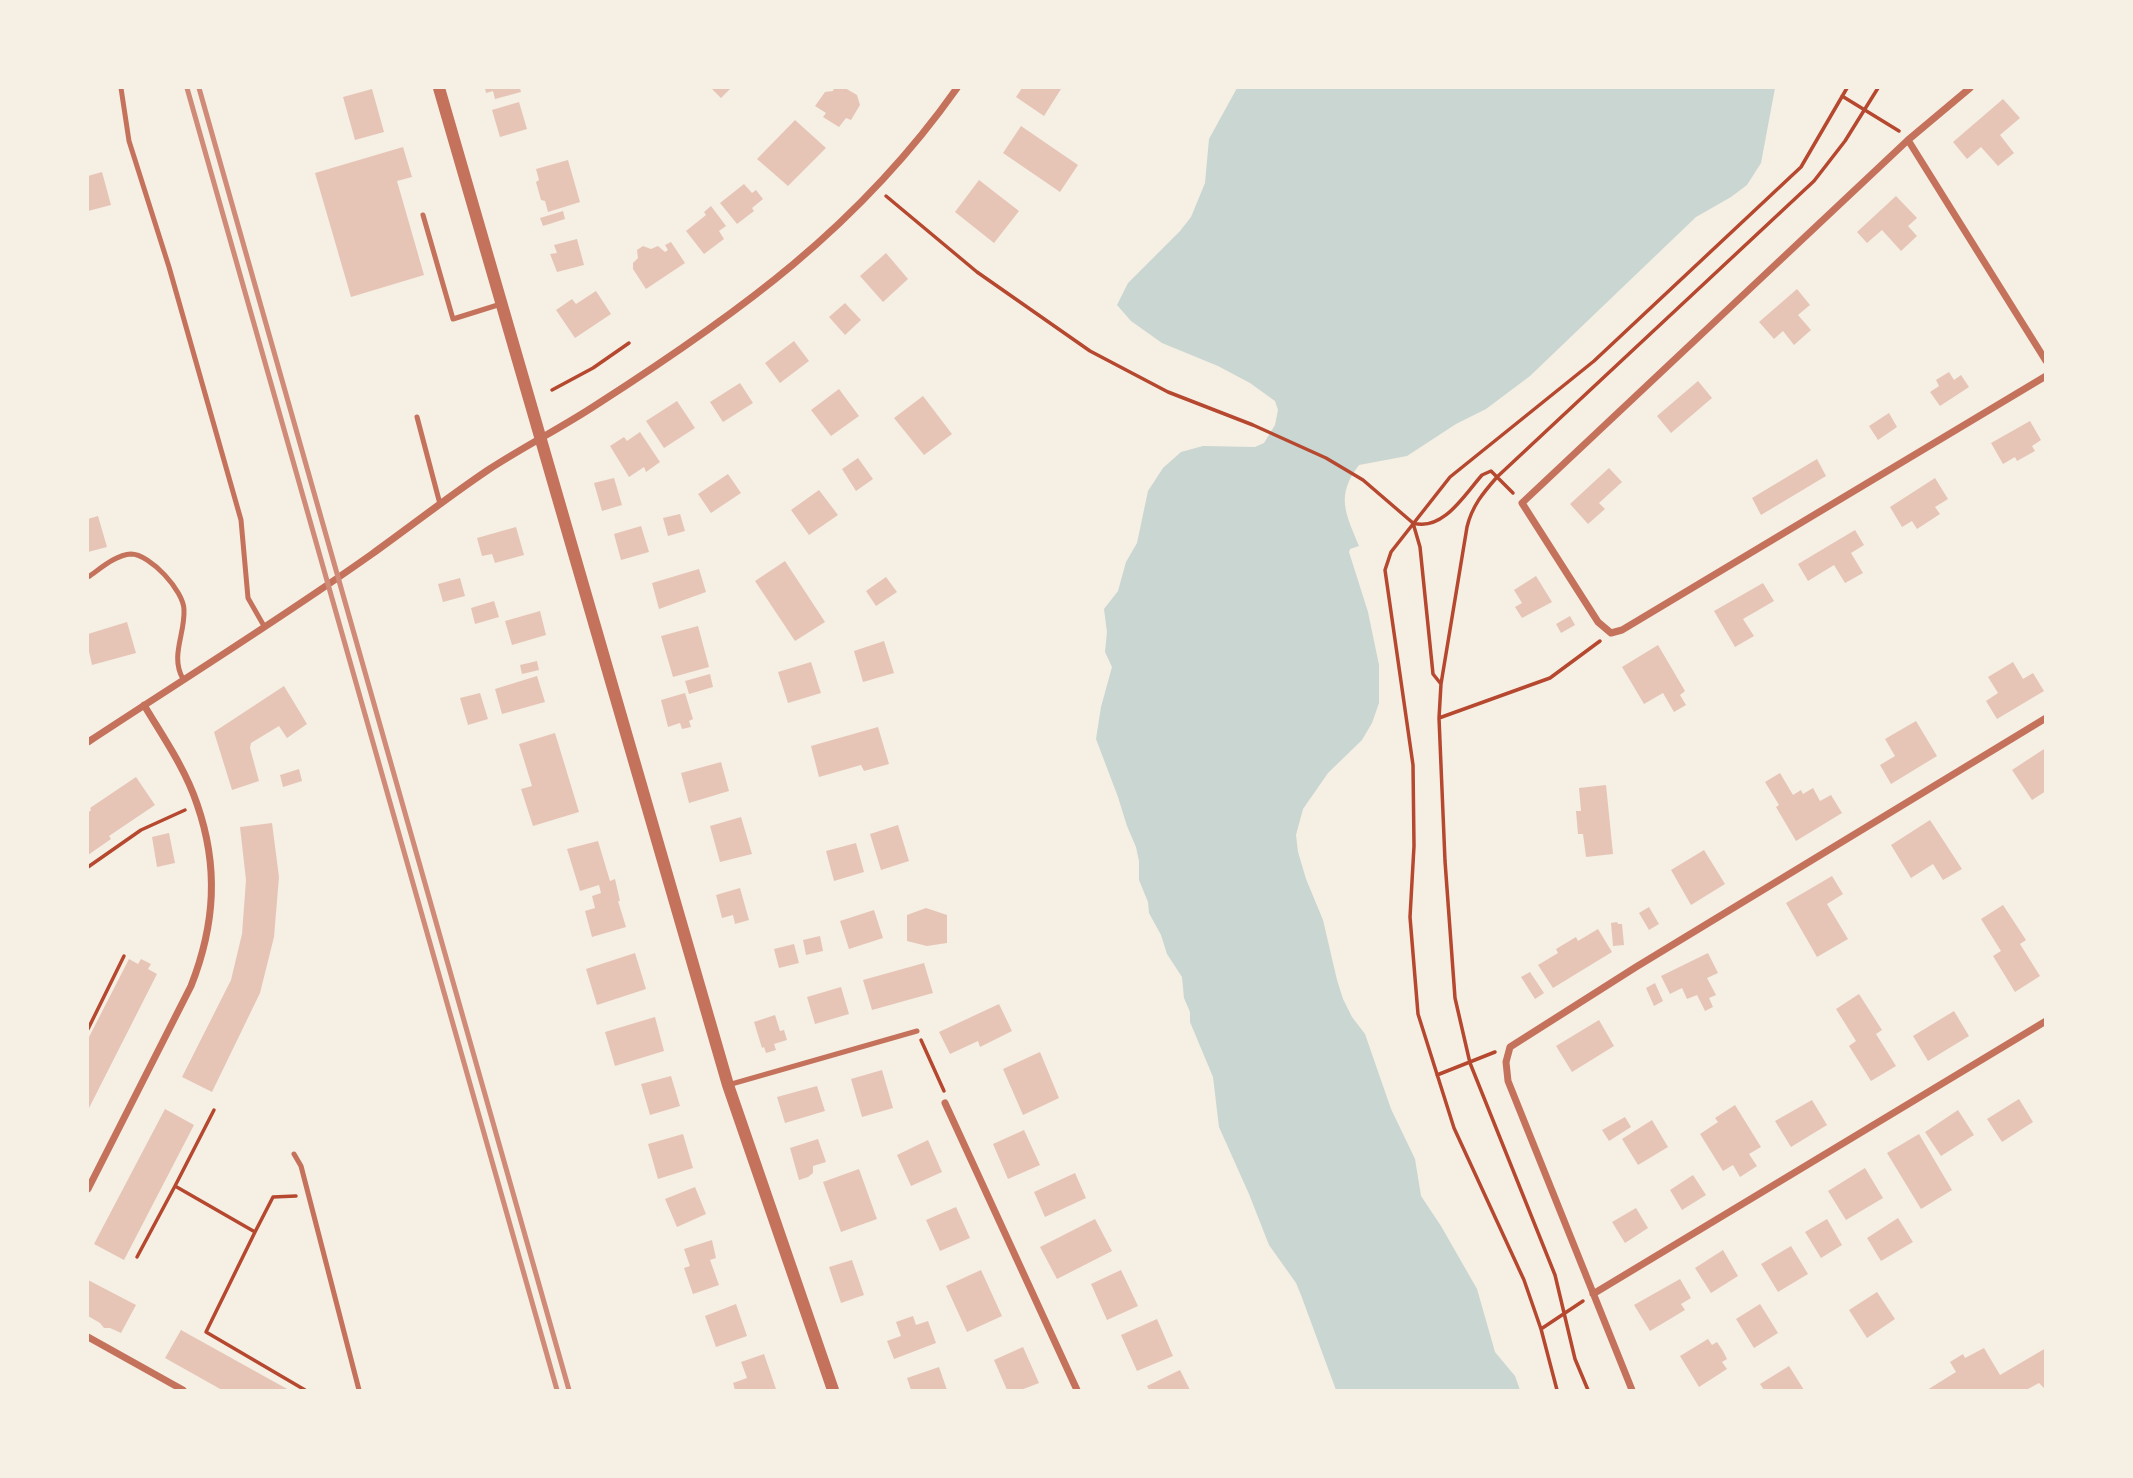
<!DOCTYPE html>
<style>
body{margin:0}
#map{position:relative;width:2133px;height:1478px;overflow:hidden;background:#f6efe4;font-family:Overpass,sans-serif}
canvas{display:block}
.frame{position:absolute;inset:0;border:89px solid #f6efe4;pointer-events:none}
</style>
<div id="map">
<canvas width="2133" height="1478"></canvas>
<div class="frame"></div>
</div>
<script>
const ctx = document.querySelector('canvas').getContext('2d');
ctx.lineJoin = 'round';
function fill(path, color) { ctx.fillStyle = color; ctx.fill(path, 'evenodd'); }
function trace(path, color, width, dash) { ctx.strokeStyle = color; ctx.lineWidth = width; ctx.lineCap = dash ? 'butt' : 'round'; ctx.setLineDash(dash || []); ctx.stroke(path); }
fill(new Path2D(`
 M1237,88H1775L1761,163L1747,185L1731,197L1696,217L1530,376L1486,409L1456,424L1407,456L1359,465C1335,496 1346,514 1359,546L1350,549L1349,552L1368,612L1379,665V703L1372,723L1362,740L1328,773L1303,809L1296,835L1298,852L1306,879L1323,920L1337,980L1343,999L1352,1017L1365,1034L1391,1109L1415,1159L1421,1196L1441,1226L1477,1289L1495,1352L1515,1376L1520,1390H1336L1301,1295L1296,1283L1269,1245L1249,1194L1219,1127L1213,1077L1190,1022V1012L1184,998L1182,977L1167,954L1161,935L1149,913L1148,902L1139,880V861L1136,847L1127,826L1118,797L1096,739L1101,707L1112,667L1105,652L1107,632L1104,609L1118,591L1126,562L1137,543L1148,491L1163,468L1181,452L1203,446L1255,447L1264,443L1275,425L1278,410L1275,401L1250,383L1218,366L1162,343L1131,321L1117,305L1128,283L1180,231L1191,217L1205,183L1209,139Z`), '#c9d6d2');
fill(new Path2D(`
 M485,88H520L521,92L495,99L493,91L486,93Z
 M711,88H731L721,98Z
 M834,88H845L857,95L860,105L851,120L846,118L839,127L823,117L826,113L815,106L825,92L833,91Z
 M1022,88H1059L1061,89L1044,116L1016,97Z
 M372,89L384,132L355,140L343,97Z
 M2003,99L2020,118L2000,135L2014,153L1998,166L1981,147L1967,159L1953,142Z
 M519,102L527,129L500,137L492,110Z
 M795,120L826,148L788,186L757,159Z
 M1021,126L1078,165L1060,192L1003,153Z
 M403,147L412,177L397,181L424,275L351,297L315,173Z
 M568,160L580,202L548,212L545,201L541,200L536,182L539,180L536,169Z
 M102,172L111,205L88,211V176Z
 M979,180L1019,211L994,243L955,212Z
 M744,184L752,193L756,190L763,199L752,208L754,211L737,224L720,203Z
 M1896,196L1917,218L1908,226L1917,236L1901,251L1882,230L1867,243L1857,232Z
 M711,206L726,226L719,231L724,239L704,254L686,231L706,215L704,212Z
 M563,211L565,219L543,226L540,218Z
 M577,239L584,265L557,272L550,254L557,253L554,245Z
 M671,242L685,263L646,289L633,269V263L638,258L637,250L643,246L651,249L658,246L665,252L668,250L665,245Z
 M886,253L908,279L883,302L860,276Z
 M1797,289L1810,305L1798,315L1811,330L1794,345L1783,331L1774,339L1759,322Z
 M596,291L611,314L575,338L556,310L572,299L576,304Z
 M845,303L861,320L845,335L829,317Z
 M794,341L809,361L780,383L765,363Z
 M1949,372L1954,380L1961,375L1969,387L1940,406L1930,392L1939,386L1936,380Z
 M1698,381L1712,398L1671,433L1657,416Z
 M740,383L753,403L723,422L710,402Z
 M839,389L859,416L831,436L811,410Z
 M923,396L952,434L924,455L894,418Z
 M677,401L695,428L664,448L646,421Z
 M1889,413L1897,427L1878,440L1869,426Z
 M2030,421L2041,440L2032,446L2035,451L2017,461L2015,457L2003,464L1991,443Z
 M640,432L660,462L646,472L644,467L629,477L610,446L624,437L627,441Z
 M858,458L873,479L856,491L842,469Z
 M1817,459L1826,476L1761,515L1752,498Z
 M1609,468L1622,482L1599,503L1605,509L1588,524L1570,504Z
 M728,474L741,493L711,513L698,494Z
 M614,478L622,505L602,511L594,483Z
 M1935,478L1948,499L1935,507L1940,514L1917,529L1912,521L1902,527L1890,507Z
 M819,490L838,515L809,535L791,510Z
 M680,514L685,531L668,536L663,518Z
 M98,516L107,547L88,552V519Z
 M641,526L649,552L621,560L614,534Z
 M516,527L524,555L495,563L492,554L482,556L477,538Z
 M1855,530L1864,545L1851,553L1863,573L1845,583L1834,565L1808,581L1798,564Z
 M785,561L825,622L795,641L755,581Z
 M699,569L706,592L659,609L652,583Z
 M1536,576L1552,602L1522,618L1515,607L1522,603L1514,590Z
 M886,577L897,592L876,606L866,591Z
 M460,578L465,596L443,602L438,584Z
 M1763,583L1774,601L1743,619L1754,636L1735,647L1714,611Z
 M494,601L499,617L475,624L471,608Z
 M540,611L546,635L512,645L505,621Z
 M1570,616L1575,625L1561,633L1556,624Z
 M127,622L136,653L92,665L88,647V634Z
 M698,626L709,667L673,677L661,636Z
 M884,641L894,673L863,682L854,651Z
 M1658,645L1685,691L1680,695L1686,705L1674,712L1663,693L1644,704L1622,667Z
 M537,661L539,670L522,674L520,665Z
 M811,662L821,693L788,703L778,672Z
 M2013,662L2023,679L2033,673L2044,691L1997,719L1986,701L1998,693L1988,677Z
 M710,674L713,687L689,694L685,681Z
 M537,676L545,702L502,714L495,689Z
 M284,686L307,724L287,738L279,726L251,743L250,748L259,781L232,790L214,732Z
 M480,693L488,719L468,725L460,698Z
 M685,693L693,719L689,721L691,727L682,729L680,723L668,727L661,700Z
 M1916,721L1937,756L1891,784L1880,765L1895,756L1885,739Z
 M878,727L889,764L864,771L861,765L819,777L811,746Z
 M555,733L579,812L533,826L521,789L532,786L519,744Z
 M2044,749L2046,791L2032,800L2012,770Z
 M721,762L729,791L689,803L681,773Z
 M299,769L302,781L283,787L280,775Z
 M1780,773L1793,795L1801,790L1803,794L1813,788L1820,801L1831,795L1842,813L1796,841L1776,807L1779,805L1765,782Z
 M136,777L155,805L109,836L111,839L88,855V813L91,810L90,808Z
 M1606,785L1613,854L1586,857L1583,834H1578L1576,811H1581L1579,788Z
 M741,817L752,854L720,862L710,826Z
 M1930,820L1962,869L1943,880L1933,864L1911,878L1891,845Z
 M272,823L279,877L274,937L260,993L212,1092L182,1077L231,980L242,934L246,880L240,827Z
 M898,825L909,861L881,870L870,834Z
 M169,833L175,863L157,867L152,837Z
 M598,841L610,881L615,879L620,901H618L626,927L592,937L585,911L595,908L592,896L601,893L599,885L580,891L567,849Z
 M856,843L864,872L834,881L826,851Z
 M1704,850L1725,884L1691,905L1671,870Z
 M1832,876L1843,894L1827,904L1848,939L1817,957L1786,903Z
 M740,888L749,920L735,924L733,915L722,918L716,895Z
 M2003,905L2026,940L2020,944L2040,976L2015,992L1993,956L2001,951L1981,919Z
 M1649,907L1659,924L1649,930L1639,913Z
 M926,908L947,915V943L927,946L907,941V915Z
 M874,910L883,938L849,949L840,921Z
 M1617,922L1618,924H1622L1624,945L1613,946L1611,923Z
 M1598,929L1612,952L1553,988L1538,965L1558,953L1556,949L1576,937L1578,941Z
 M820,936L823,951L806,955L803,940Z
 M794,944L799,963L779,968L774,949Z
 M635,953L646,989L597,1005L586,969Z
 M1708,953L1718,973L1707,978L1716,995L1709,998L1713,1007L1705,1011L1697,995L1687,999L1682,988L1670,994L1661,976Z
 M129,959L138,964L141,959L151,964L148,969L157,974L88,1110V1039Z
 M924,963L933,993L872,1010L863,980Z
 M1530,972L1544,993L1535,999L1521,977Z
 M1655,983L1663,1001L1654,1006L1646,988Z
 M841,987L849,1014L815,1024L807,997Z
 M1859,994L1882,1030L1876,1034L1896,1066L1871,1081L1849,1046L1856,1041L1836,1009Z
 M999,1004L1012,1031L980,1047L978,1041L950,1054L939,1032Z
 M1954,1011L1969,1036L1928,1061L1913,1036Z
 M775,1015L780,1031L784,1030L787,1040L774,1044L776,1050L766,1053L764,1047L762,1048L754,1022Z
 M655,1017L664,1051L615,1066L605,1032Z
 M1599,1020L1614,1046L1572,1072L1556,1046Z
 M1040,1052L1059,1098L1023,1115L1003,1069Z
 M882,1070L893,1108L862,1117L851,1079Z
 M671,1076L680,1106L650,1115L641,1084Z
 M817,1086L825,1111L785,1123L777,1097Z
 M2019,1099L2033,1122L2002,1142L1987,1119Z
 M1812,1100L1827,1125L1791,1147L1775,1121Z
 M1735,1105L1761,1147L1749,1154L1757,1166L1740,1177L1733,1165L1723,1171L1700,1134L1718,1122L1715,1118Z
 M165,1109L194,1125L124,1260L94,1244Z
 M1958,1110L1974,1135L1941,1156L1925,1132Z
 M1625,1117L1631,1127L1609,1141L1602,1130Z
 M1652,1120L1668,1147L1638,1165L1622,1139Z
 M1024,1130L1040,1165L1008,1179L993,1144Z
 M683,1134L693,1168L658,1179L648,1144Z
 M1919,1134L1952,1190L1921,1209L1887,1153Z
 M818,1139L826,1162L813,1166V1173L808,1177L799,1180L790,1148Z
 M928,1140L942,1172L911,1186L897,1155Z
 M1865,1168L1883,1198L1846,1220L1828,1191Z
 M859,1169L877,1219L841,1232L823,1182Z
 M1075,1173L1086,1198L1045,1217L1034,1192Z
 M1693,1175L1706,1195L1682,1210L1670,1190Z
 M695,1187L706,1214L677,1227L665,1199Z
 M956,1207L970,1238L940,1251L926,1220Z
 M1636,1208L1648,1228L1625,1243L1612,1222Z
 M1898,1218L1913,1242L1881,1261L1867,1238Z
 M1095,1219L1112,1251L1057,1279L1040,1247Z
 M1827,1219L1842,1245L1821,1258L1805,1232Z
 M712,1240L716,1258L710,1260L719,1285L693,1294L684,1268L690,1266L684,1249Z
 M1791,1246L1808,1274L1778,1292L1761,1264Z
 M1723,1250L1738,1276L1711,1293L1695,1268Z
 M852,1260L864,1295L841,1303L829,1267Z
 M981,1270L1002,1316L967,1332L946,1286Z
 M1121,1270L1138,1306L1107,1320L1091,1284Z
 M1680,1279L1691,1298L1681,1304L1685,1310L1650,1331L1634,1305Z
 M88,1280L136,1305L121,1333L110,1328H104L100,1323L88,1316Z
 M1877,1292L1895,1319L1867,1338L1849,1310Z
 M736,1304L747,1336L716,1347L705,1316Z
 M1760,1304L1778,1333L1754,1348L1736,1319Z
 M913,1316L916,1325L928,1321L936,1343L894,1359L887,1341L901,1336L896,1322Z
 M1157,1319L1173,1356L1137,1371L1121,1335Z
 M181,1330L289,1390H222L165,1358Z
 M1708,1339L1712,1345L1717,1342L1723,1351L1727,1359L1722,1362L1727,1369L1699,1387L1680,1356Z
 M1023,1347L1039,1383L1021,1390H1007L994,1360Z
 M1984,1348L2000,1375L2046,1348V1390L2039,1383L2026,1390H1927L1956,1372L1950,1362L1963,1354L1965,1358Z
 M764,1354L776,1389L735,1390L733,1383L747,1378L741,1362Z
 M1789,1366L1804,1390H1764L1760,1384Z
 M939,1367L947,1390H911L907,1378Z
 M1180,1370L1190,1390H1149L1147,1386Z`), '#e6c5b7');
trace(new Path2D(`
 M1842,96L1899,131
 M886,196L977,272L1090,351L1168,392L1253,425L1326,458L1363,480L1413,523C1443,532 1465,494 1482,475L1491,471L1513,493
 M552,390L593,368L629,343
 M1413,523L1420,547L1433,674L1441,684
 M1439,718L1550,678L1600,641
 M88,867L141,830L185,810
 M88,1029L124,956
 M921,1040L944,1091
 M1437,1075L1495,1052
 M214,1110L175,1186L255,1232L273,1197L296,1196
 M255,1232L206,1332L305,1390
 M137,1257L175,1186
 M1541,1329L1583,1301
 M1557,1390L1541,1329L1524,1280L1454,1128L1418,1014L1410,917L1414,846L1413,765L1385,570L1391,552L1450,477L1594,361L1801,167L1847,88
 M1588,1390L1575,1359L1555,1275L1470,1063L1455,998L1445,861L1439,718L1441,684L1467,527C1472,506 1483,493 1497,477L1814,181L1845,141L1878,88`), '#b5482f', 3.5);
trace(new Path2D(`
 M121,88L129,141L169,267L241,520L248,598L264,626
 M423,215L453,319L501,304
 M417,417L440,504
 M88,577C100,569 115,555 131,554C150,554 184,591 184,610C185,635 170,656 183,679
 M728,1085L917,1031
 M294,1154L301,1166L359,1390`), '#c5725c', 5);
trace(new Path2D(`
 M1970,88L1908,140L1522,503L1598,622L1611,633L1622,630L2046,376
 M1908,140L2046,361
 M88,742C182,680 279,620 372,554C411,526 448,497 488,470C523,447 561,428 596,405C738,314 859,227 957,88
 M945,1103L1077,1390
 M88,1189L191,986C215,925 219,867 197,804C185,768 163,737 144,705
 M1593,1294L2046,1021
 M88,1337L183,1390
 M1632,1390L1508,1081L1506,1062L1510,1047L1636,967L2046,718`), '#c5725c', 7);
trace(new Path2D(`
 M439,88L728,1085L833,1390`), '#c5725c', 12);
trace(new Path2D(`
 M187,88L557,1390
 M199,88L569,1390`), '#cf8b77', 5);
</script>
